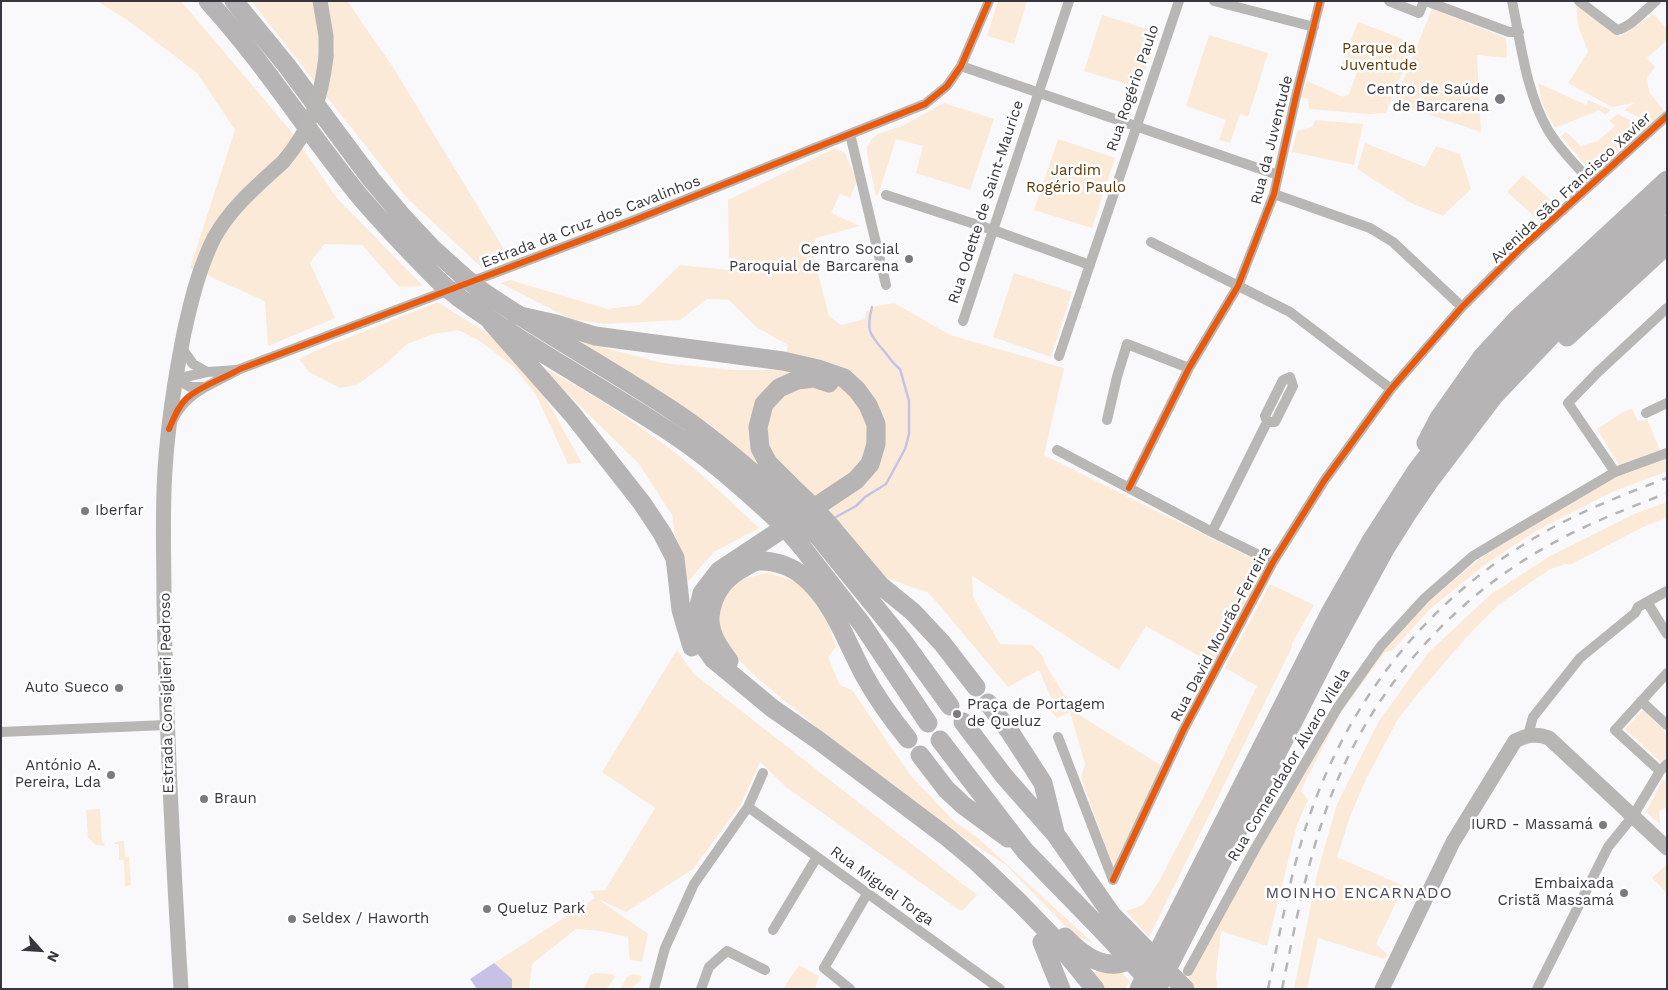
<!DOCTYPE html>
<meta charset="utf-8">
<style>
body{margin:0}
#map{position:relative;width:1668px;height:990px;overflow:hidden;background:#f9f9fc;font-family:"Work Sans",sans-serif}
canvas{display:block}
.frame{position:absolute;inset:0;border:2px solid #37363f;pointer-events:none}
.north{position:absolute;left:15px;top:925px;width:50px;height:50px;-webkit-text-stroke:4px #fff;paint-order:stroke;rotate:116deg;font-size:14px;font-weight:700;line-height:20px;text-align:center;color:#37363f}
.north::after{content:'';display:block;margin:auto;width:18px;height:22px;background:#37363f;clip-path:polygon(50% 0,100% 100%,50% 72%,0 100%)}
</style>
<div id="map">
<canvas width="1668" height="990"></canvas>
<div class="frame"></div>
<div class="north">N</div>
</div>
<script>
const ctx = document.querySelector('canvas').getContext('2d');
ctx.lineJoin = 'round';
function fill(path, color) { ctx.fillStyle = color; ctx.fill(path, 'evenodd'); }
function trace(path, color, width, dash) { ctx.strokeStyle = color; ctx.lineWidth = width; ctx.lineCap = dash ? 'butt' : 'round'; ctx.setLineDash(dash || []); ctx.stroke(path); }
function label(font, color, halo, rows, align = 'center') {
  ctx.font = font + ' "Work Sans",sans-serif'; ctx.lineWidth = 5; ctx.setLineDash([]); ctx.textBaseline = 'middle'; ctx.strokeStyle = halo; ctx.fillStyle = color; for (const [text, x, y, turn = 0] of rows) {
    ctx.save(); ctx.translate(x, y); ctx.rotate((+turn || 0) * Math.PI / 180); ctx.textAlign = isNaN(turn) ? turn : align; if (halo) ctx.strokeText(text, 0, 0); ctx.fillText(text, 0, 0); ctx.restore();
  }
}
fill(new Path2D(`
 M97,1H181L290,130L336,197L423,286L399,287L362,245L324,244L310,263L335,318L268,346L265,301L190,268L235,130L197,73L126,19Z
 M251,1H347L393,67L508,256L482,268L406,197Z
 M998,1H1027L1014,44L987,36Z
 M1576,1L1609,30L1621,36L1653,14L1667,29V40L1647,58L1655,67L1647,78L1649,92L1666,113L1653,124L1624,110L1634,103L1612,107L1568,83L1588,52L1578,25Z
 M1432,9L1506,38L1507,58L1477,55L1481,132L1394,103Z
 M1102,15L1157,32L1140,88L1084,71Z
 M1358,22L1414,43L1386,113L1369,114L1309,109L1308,99L1300,97L1307,81L1343,97L1349,94L1357,72L1341,66Z
 M1209,35L1268,53L1248,117L1240,114L1230,143L1219,140L1226,120L1186,106Z
 M1538,83L1586,105L1588,100L1611,110L1605,115L1599,110L1555,128L1543,106Z
 M944,103L994,119L970,190L916,173L923,146L896,139L878,195L876,196L867,154V146L872,139L878,134L904,125Z
 M1618,114L1649,129L1593,174L1561,136L1566,132L1581,146L1598,141L1615,126L1609,121Z
 M1315,120L1363,124L1354,165L1292,152L1297,131L1312,127Z
 M1058,139L1115,158L1092,228L1034,210Z
 M1365,143L1425,167L1436,146L1460,154L1471,189L1443,216L1411,203L1357,169Z
 M835,148L845,153L857,181L850,198L840,194L831,213L860,226L816,238L812,250L829,316L841,325L865,319L866,312L876,306L894,303L950,335L1064,368L1044,455L1265,565L1241,614L1213,664L1146,626L1119,670L972,576L973,597L1000,644L1032,645L1043,656L1046,666L1076,713L1162,766L1113,867L1081,777L1085,764L1070,712L1057,718L1048,708L1052,700L1039,670L1008,687L929,593L881,576L712,426L570,339L663,363L734,370H781L788,345L756,327L729,300L707,299L680,320L604,324L571,319L500,283L510,280L607,309L639,305L680,265L729,270L728,200Z
 M1523,175L1554,203L1538,220L1507,192Z
 M1014,273L1072,292L1051,357L993,337Z
 M438,302C459,316 483,329 502,345C539,376 558,423 582,463L568,464L536,395L514,367L480,341L458,330L433,334L407,344L388,362L357,385L340,388L309,372L299,359L317,350Z
 M537,364C576,385 614,408 650,434C689,461 724,495 759,528L714,552L683,587L672,515L639,464Z
 M1632,409L1638,421L1647,419L1660,450L1619,465L1597,429L1625,411Z
 M1667,458V471L1612,492L1536,531L1483,566L1429,610L1392,651L1385,652L1340,714L1301,790L1308,800L1297,825L1267,946L1221,931L1216,974L1217,989H1194L1187,982L1213,927L1338,712L1377,658L1424,605L1477,561L1507,540L1616,477Z
 M1667,502V518L1643,527L1570,565L1565,564L1550,569L1497,606L1464,640L1416,696L1398,719L1366,779L1351,814L1337,857L1404,886L1376,944L1388,955L1384,959L1318,938L1307,989H1294L1317,874L1337,804L1379,721L1428,653L1491,594L1550,556L1634,514Z
 M768,573L797,582L809,592L825,612L836,647L828,657L840,685L852,690L911,776L955,822L977,837L1094,944L1074,935L1006,865L943,824L872,773L756,677L723,644L719,634L718,605L733,581Z
 M1270,584L1314,605L1292,643V647L1149,937L1126,911L1143,905L1158,883L1208,788L1257,686L1225,668Z
 M677,650L694,674L977,895L963,910H959L786,787L760,762L741,804L693,869L626,912L598,899L648,934L642,962L630,960L628,937L600,931L576,929L532,964L529,989H512V979L494,963L595,898L590,891L605,890L655,808L602,772Z
 M1643,710L1667,733V756L1661,762L1625,729Z
 M1663,779L1667,781V808L1659,811L1660,824L1646,812Z
 M100,809L102,842L105,843L104,846L96,845L88,838L86,810Z
 M124,841L125,857H129L131,885L125,886L124,860H119V844H114V842Z
 M1667,864V893L1652,878Z
 M799,965L819,976L815,989H783Z
 M1116,967L1130,981L1125,989H1102L1088,974Z
 M594,973L612,974L615,977L606,989H583L590,976Z
 M633,974L642,976L641,980L631,989H620L627,977Z`), '#fbead8');
fill(new Path2D(`
 M494,963L512,979V989H477L470,979Z`), '#c7c2e5');
trace(new Path2D(`
 M836,517L856,506L865,497L886,484L905,449L909,434V401L900,369C893,364 890,358 884,351C869,334 866,330 872,307`), '#c7c2e5', 2.5);
trace(new Path2D(`
 M1214,1L1314,27
 M1389,1L1419,13L1424,1
 M1426,1L1509,32H1519
 M1512,1C1521,44 1526,92 1548,130C1559,149 1577,166 1592,183
 M1579,1L1617,30C1632,26 1644,11 1656,1
 M961,66L1278,175
 M850,134L886,285
 M1274,194L1370,228L1393,242L1462,307
 M886,195L993,230L1090,265
 M1151,242L1290,312L1391,389
 M963,321L1069,1
 M181,347L193,364L207,372
 M1059,356L1179,1
 M176,379L207,372L237,370
 M176,379L190,387H204
 M1646,413L1667,403
 M173,420C186,391 214,384 240,369L632,221L925,104L947,86L961,66L989,1
 M1107,420L1117,377L1127,344L1189,368
 M1057,450L1212,532L1273,562
 M1615,472L1568,403L1598,372L1667,308
 M1129,488L1189,368L1238,286L1274,194L1296,96L1320,1
 M1212,532L1267,422H1275L1293,386L1290,377L1283,380L1265,416L1267,422
 M1647,602L1667,634
 M1667,673L1615,730L1660,771L1667,764
 M1641,701L1667,725
 M1,732L166,725
 M1528,735L1533,717L1580,658L1635,613L1638,607L1667,591
 M1058,737L1113,880
 M748,807L1000,989
 M1113,880L1184,729L1273,562L1324,481L1391,389L1462,307L1521,248L1667,116
 M773,930L817,857
 M1188,971L1256,847L1338,707L1381,646L1425,598L1473,556L1518,529L1615,472L1667,453
 M654,989L665,948L694,884L748,807L763,773
 M701,989L709,967L727,951L765,970
 M850,989L824,968L867,894
 M1537,989L1608,847L1633,816L1660,771`), '#b8b7b5', 10);
trace(new Path2D(`
 M320,1L326,36V57
 M181,989C173,859 166,730 164,600C164,557 162,513 165,470C168,424 175,378 184,333C191,301 199,268 214,238C231,207 258,185 283,162
 M1382,989L1453,842L1515,741C1527,735 1536,733 1549,738L1667,848`), '#b8b6b5', 15);
trace(new Path2D(`
 M208,1C263,61 306,130 357,193C384,225 413,255 442,284
 M234,1L287,66L371,179L403,217L432,248L463,276
 M479,289C547,336 620,374 688,421C719,443 748,468 776,493
 M458,297C528,348 604,388 676,436C706,456 733,480 759,503
 M516,315L556,324L595,336L783,361L818,369L844,378L857,390L868,405L876,424V444L870,464L856,480L719,571L702,593L697,614L701,642L713,659L772,708L818,740L947,837L978,863L1021,904L1050,934L1095,989
 M491,322L573,415L642,503L662,533L675,558L681,610L692,647
 M1567,337L1667,245
 M1426,443L1439,418L1482,357L1518,318L1667,180
 M789,484L768,463L760,448L758,427L764,404L779,388L797,380L814,378L829,383
 M832,528L880,585L913,612L942,643L976,687
 M818,536L903,641L950,706
 M802,547L862,624L928,723
 M729,661C720,649 709,634 710,617C712,594 725,577 745,567C749,565 754,561 759,561C774,560 793,567 804,577C833,601 846,641 863,673C876,697 891,718 908,739
 M988,703L1010,732L1043,783L1055,832
 M963,722L1004,776L1056,835L1112,915L1124,927
 M940,740L1025,851L1098,926
 M920,755L946,789L963,805L1008,838
 M1065,937C1087,960 1114,977 1142,951
 M1042,942L1061,989
 M1139,989L1330,613L1371,541L1417,470L1482,385L1556,305L1667,201
 M1157,989L1326,657L1385,549L1407,514L1431,479L1494,396L1573,313L1667,225`), '#b6b4b4', 19);
trace(new Path2D(`
 M1268,989C1281,929 1291,867 1312,809C1351,700 1424,606 1523,545C1568,516 1617,497 1667,478
 M1282,989C1294,931 1305,872 1324,816C1361,703 1443,605 1546,547C1584,525 1626,509 1667,493`), '#b6b5b5', 2.5, [9, 9]);
trace(new Path2D(`
 M283,162C311,129 321,99 326,57`), '#b8b6b5', 15);
trace(new Path2D(`
 M463,276L479,289
 M442,284L458,297
 M789,484L811,505L832,528
 M776,493L818,536
 M759,503L782,524L802,547
 M1098,926L1157,989
 M1124,927L1185,989`), '#b6b4b4', 19);
trace(new Path2D(`
 M169,429C174,418 178,406 187,398C202,385 223,379 240,369L632,221L925,104L947,86L961,66L989,1
 M1129,488L1189,368L1238,286L1274,194L1296,96L1320,1
 M1113,880L1184,729L1273,562L1324,481L1391,389L1462,307L1521,248L1667,116`), '#e8590c', 6);
for (const [x, y, r, color] of [
 [1500,99,6,"#7b7a81"],
 [909,259,5,"#7b7a81"],
 [85,511,5,"#7b7a81"],
 [119,688,5,"#7b7a81"],
 [957,714,5,"#7b7a81"],
 [111,775,5,"#7b7a81"],
 [204,799,5,"#7b7a81"],
 [1603,825,5,"#7b7a81"],
 [1624,893,5,"#7b7a81"],
 [487,909,5,"#7b7a81"],
 [292,919,5,"#7b7a81"]
]) { const dot = new Path2D(); dot.arc(x, y, r, 0, 2 * Math.PI); ctx.fillStyle = color; ctx.fill(dot); trace(dot, '#fff', 2); }
label('15px', '#5b3805', '#fff', [
 ["Parque da",1379,49],
 ["Juventude",1379,66],
 ["Jardim",1076,171],
 ["Rogério Paulo",1076,188]
]);
label('15px', '#37363f', '#fff', [
 ["Rua Rogério Paulo",1133,88,-71],
 ["Rua da Juventude",1272,140,-76],
 ["Avenida São Francisco Xavier",1571,188,-43],
 ["Rua Odette de Saint-Maurice",986,202,-72],
 ["Estrada da Cruz dos Cavalinhos",591,222,-21],
 ["Rua David Mourão-Ferreira",1221,634,-62],
 ["Estrada Consiglieri Pedroso",167,693,-91],
 ["Rua Comendador Álvaro Vilela",1289,765,-59],
 ["Rua Miguel Torga",882,886,36]
]);
label('15px', '#37363f', '#fff', [
 ["Centro de Saúde",1489,90],
 ["de Barcarena",1489,107],
 ["Centro Social",899,250],
 ["Paroquial de Barcarena",899,267],
 ["Iberfar",95,511,"left"],
 ["Auto Sueco",109,688],
 ["Praça de Portagem",967,705,"left"],
 ["de Queluz",967,722,"left"],
 ["António A.",101,766],
 ["Pereira, Lda",101,783],
 ["Braun",214,799,"left"],
 ["IURD - Massamá",1593,825],
 ["Embaixada",1614,884],
 ["Cristã Massamá",1614,901],
 ["Queluz Park",497,909,"left"],
 ["Seldex / Haworth",302,919,"left"]
], 'right');
ctx.letterSpacing = '1px';
label('16px', '#4b495d', '#fff', [
 ["MOINHO ENCARNADO",1359,893]
]);
ctx.letterSpacing = '0px';
</script>
